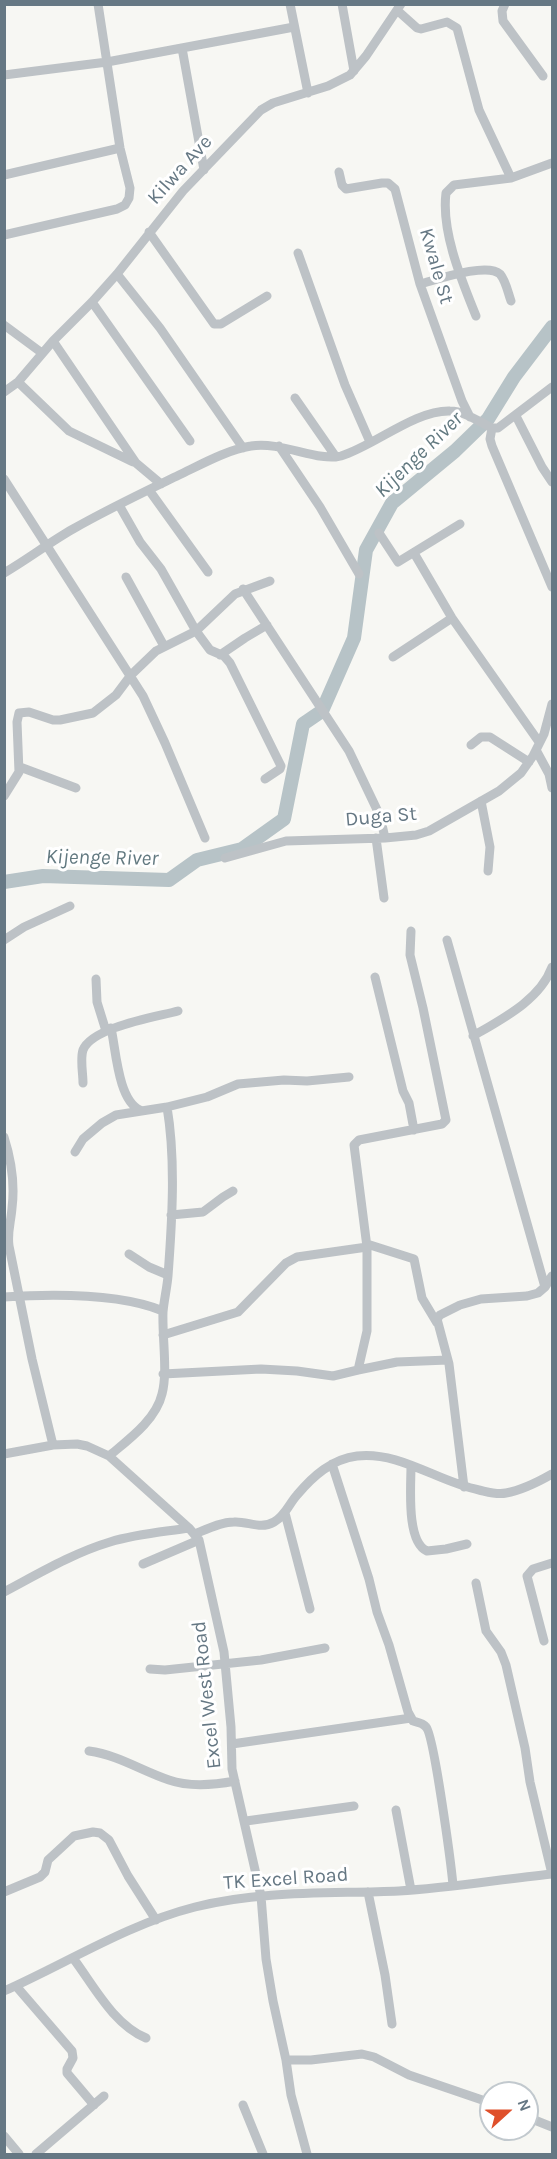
<!DOCTYPE html>
<style>
body{margin:0}
#map{position:relative;width:557px;height:2159px;overflow:hidden;background:#f7f7f3;font-family:Karla,sans-serif}
canvas{display:block}
.frame{position:absolute;inset:0;border:6px solid #667884;pointer-events:none}
.north{position:absolute;left:479px;top:2081px;width:60px;height:60px;box-sizing:border-box;background:#fff;border:2px solid #c2c9ce;border-radius:50%;rotate:69deg;font-size:16px;font-weight:700;line-height:24px;text-align:center;color:#667884}
.north::after{content:'';display:block;margin:auto;width:21px;height:27px;background:#df502b;clip-path:polygon(50% 0,100% 100%,50% 72%,0 100%)}
</style>
<div id="map">
<canvas width="557" height="2159"></canvas>
<div class="frame"></div>
<div class="north">N</div>
</div>
<script>
const ctx = document.querySelector('canvas').getContext('2d');
ctx.lineJoin = 'round';
function trace(path, color, width, dash) { ctx.strokeStyle = color; ctx.lineWidth = width; ctx.lineCap = dash ? 'butt' : 'round'; ctx.setLineDash(dash || []); ctx.stroke(path); }
function label(font, color, halo, rows, align = 'center') {
  ctx.font = font + ' Karla,sans-serif'; ctx.lineWidth = 6; ctx.setLineDash([]); ctx.textBaseline = 'middle'; ctx.strokeStyle = halo; ctx.fillStyle = color; for (const [text, x, y, turn = 0] of rows) {
    ctx.save(); ctx.translate(x, y); ctx.rotate((+turn || 0) * Math.PI / 180); ctx.textAlign = isNaN(turn) ? turn : align; if (halo) ctx.strokeText(text, 0, 0); ctx.fillText(text, 0, 0); ctx.restore();
  }
}
trace(new Path2D(`
 M4,882L43,876L169,880L197,860L242,849L284,819L303,724L322,711L354,638L366,550L392,503L455,451L488,419L514,377L552,327`), '#b7c3c7', 14);
trace(new Path2D(`
 M290,4L308,93
 M342,4L354,71
 M505,4L502,11L503,21L543,76
 M398,11L417,28L421,29L447,22L457,28L479,110L511,178
 M182,48L204,170
 M4,75L107,62L294,27
 M339,172L342,185L346,189L382,183H388L395,189L420,284L462,401L470,417
 M4,175L120,148
 M149,232L214,324H221L267,296
 M4,235L117,209L125,205L129,198L130,188L120,148L98,4
 M298,253L345,385L370,442
 M117,274L160,328L243,448
 M420,284C436,280 487,262 500,274C506,281 508,293 511,301
 M92,302L190,441
 M476,316C462,281 441,232 446,193L454,185L511,178L552,163
 M4,325L42,353
 M53,341L136,463L161,484
 M18,382L69,431L133,462
 M4,392L18,382L53,341L92,302L117,274L183,191L261,110L273,103L328,86L350,75L366,56L401,4
 M295,398L336,457
 M516,416L542,467L552,482
 M492,428L490,439L492,446L552,587
 M279,446L320,507L359,574
 M4,479L143,696L165,743L205,838
 M149,490L208,572
 M119,505L140,542L161,569L196,631L210,650L224,656L230,663L281,766L280,769L265,779
 M379,533L398,562L460,524
 M414,553L452,618L539,742
 M4,573C28,559 50,542 73,529C108,509 144,492 179,475C200,465 229,449 251,446C281,441 318,462 341,456C374,446 415,410 450,411C464,411 480,422 492,428H498L552,387
 M126,577L164,646
 M243,589L349,751L380,816L385,838
 M220,655L245,638L267,625
 M393,657L452,618
 M471,745L481,737H490L529,762
 M536,750L549,774L552,788
 M20,767L76,788
 M4,796L19,772L17,722L19,713L29,712L53,720H60L93,713L116,695L131,675L156,651L196,631L235,594L270,581
 M481,801L490,847L488,871
 M376,838L384,898
 M225,858L286,841L385,838L416,835L429,831L499,791L521,773L533,756L544,734L552,704
 M4,940L24,927L70,906
 M447,940L545,1287
 M375,977L403,1091L409,1103L414,1130
 M96,979L97,1002L106,1031
 M111,1028C116,1050 118,1100 140,1110
 M473,1036C502,1019 540,1000 552,967
 M83,1083C83,1073 80,1059 83,1050C92,1027 156,1017 178,1011
 M4,1137C11,1159 15,1184 12,1208C11,1222 7,1232 9,1246L32,1359L53,1445
 M75,1152L83,1139L102,1123L116,1115L167,1107L207,1097L238,1084L284,1080L307,1081L349,1077
 M171,1215L203,1212L223,1197L233,1191
 M367,1244L414,1259L422,1298L437,1323
 M129,1254L149,1267L168,1275
 M4,1297C52,1294 119,1293 163,1311
 M163,1335L238,1312L286,1263L297,1257L367,1247
 M358,1370L397,1362L448,1360
 M163,1374L261,1369L297,1371L333,1376L358,1370L367,1331V1247L354,1145L359,1140L442,1124L446,1120L423,1008L410,955L411,931
 M4,1454L53,1445L77,1444L87,1446L109,1456L189,1528L199,1540L224,1652L231,1727L232,1769L261,1896L266,1959L273,2001L286,2060L291,2095L307,2154
 M109,1456C128,1440 156,1420 162,1394C168,1372 162,1337 163,1312C164,1300 167,1288 168,1276C172,1222 176,1160 167,1107
 M332,1464L369,1579L377,1612L389,1645L408,1712L413,1721C417,1722 423,1723 426,1727C434,1735 451,1864 453,1885
 M411,1466C411,1486 406,1542 427,1551L446,1549L467,1544
 M464,1487L449,1364L437,1319L440,1315L460,1305L481,1299L527,1296L538,1293L545,1287L552,1276
 M285,1513L310,1609
 M195,1534C207,1529 221,1522 234,1522C248,1521 260,1530 274,1522C285,1516 289,1504 297,1495C313,1476 332,1459 357,1456C400,1451 438,1482 479,1490C488,1492 497,1495 506,1493C523,1490 538,1482 552,1474
 M143,1564L199,1540
 M476,1583L486,1631L501,1652L506,1665L525,1748L530,1782L552,1874
 M4,1592C38,1574 73,1553 110,1542C136,1534 163,1532 189,1528
 M544,1641L527,1576L533,1569L552,1563
 M150,1669L165,1670L261,1660L325,1648
 M232,1744L411,1718
 M89,1751C118,1755 142,1771 169,1780C189,1787 214,1785 235,1781
 M396,1810L411,1890
 M246,1821L354,1806
 M4,1892L40,1877L45,1872L48,1860L74,1836L93,1832L100,1833L109,1840L128,1876L156,1920
 M368,1892L385,1975L392,2024
 M73,1958C94,1986 113,2024 146,2038
 M16,1986L72,2051L73,2058L67,2069V2073L94,2105
 M4,1991C67,1963 128,1924 195,1907C263,1890 330,1894 399,1891C450,1888 502,1879 552,1874
 M286,2060H311L362,2054L374,2057L409,2075L491,2103
 M243,2105L263,2154
 M527,2117L552,2127
 M4,2136L19,2154
 M36,2154L104,2096`), '#bdc2c6', 9);
label('20px', '#667884', '#fff', [
 ["Kilwa Ave",180,170,-48],
 ["Kwale St",436,266,74],
 ["Duga St",381,817,-5],
 ["Excel West Road",207,1695,-96],
 ["TK Excel Road",286,1879,-4]
]);
label('italic 21px', '#627980', '#fff', [
 ["Kijenge River",419,455,-44],
 ["Kijenge River",102,858,1]
]);
</script>
